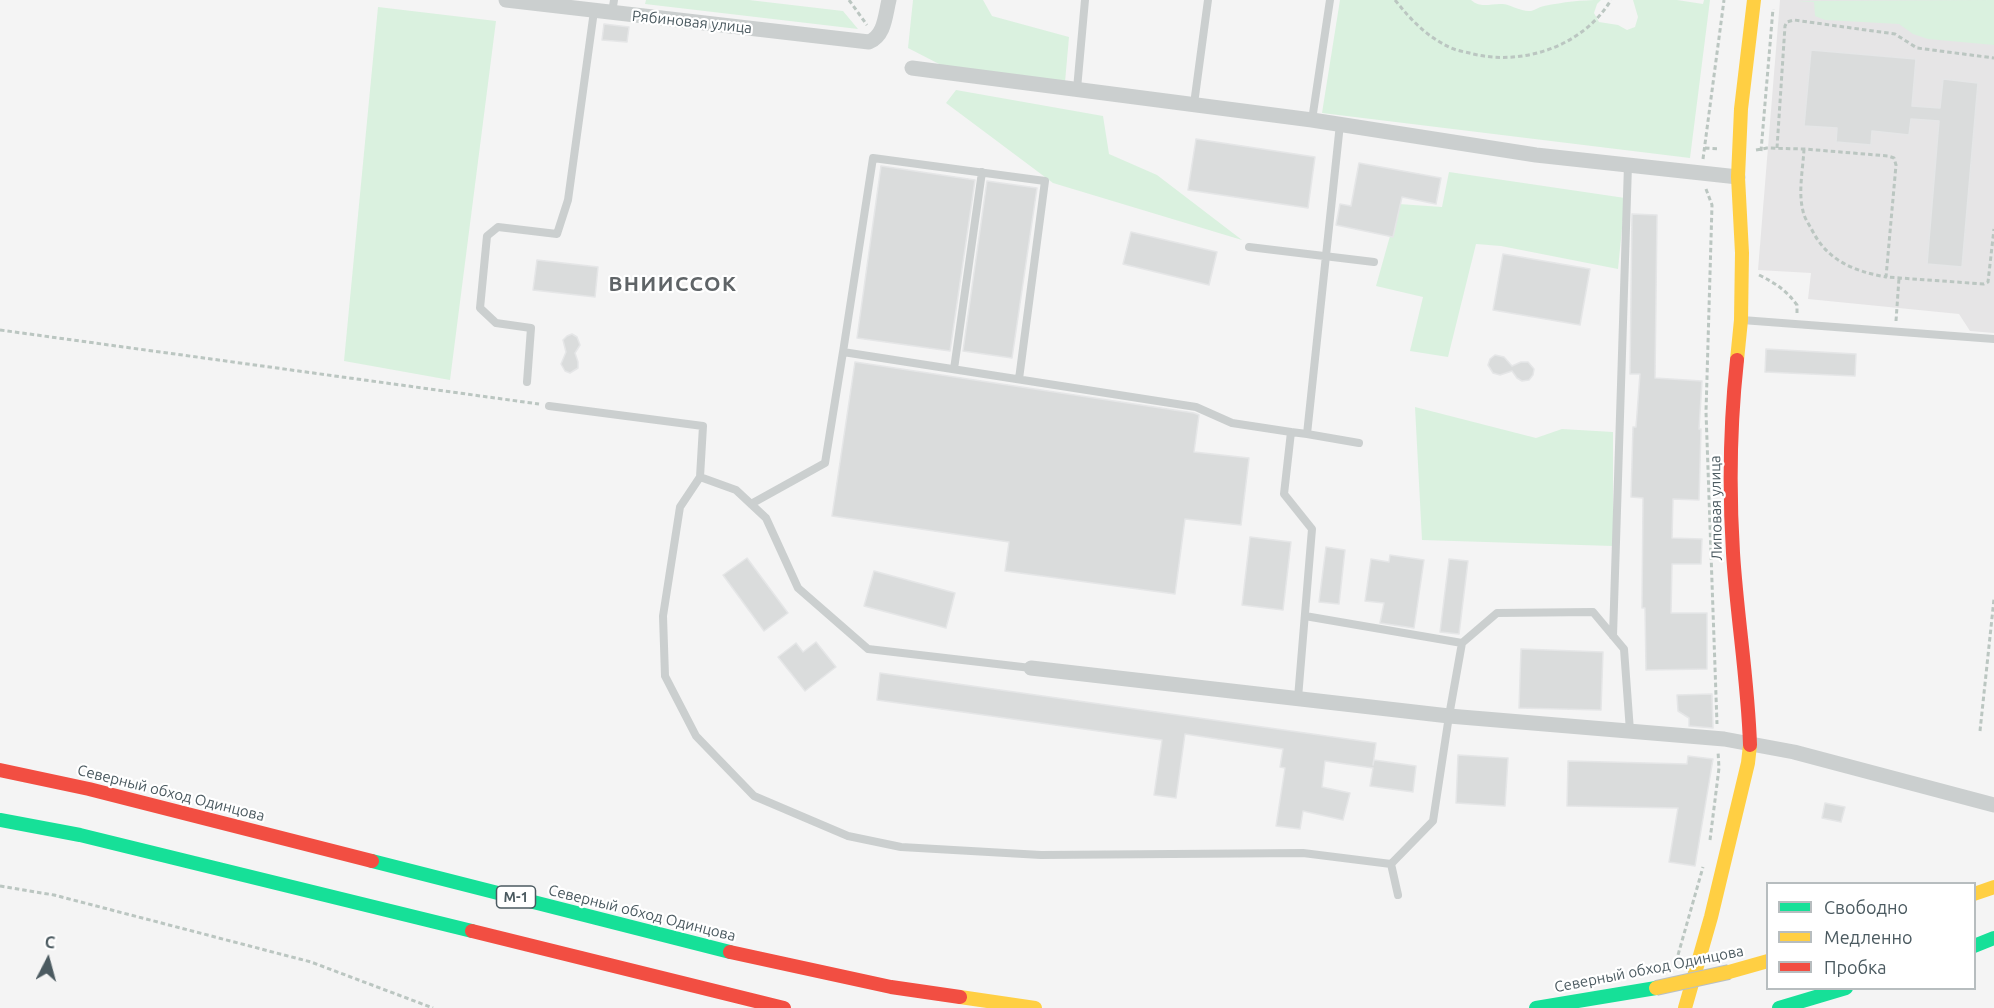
<!DOCTYPE html>
<meta charset="utf-8">
<style>
body{margin:0}
#map{position:relative;width:1994px;height:1008px;overflow:hidden;background:#f4f4f4;font-family:Ubuntu,sans-serif}
canvas{display:block}
.legend{position:absolute;left:1766px;top:882px;width:210px;height:108px;box-sizing:border-box;background:#fff;border:2px solid #b7bdbf;margin:0;padding:8px 10px;list-style:none;font-size:18px;color:#4b5a60}
.legend li{display:flex;align-items:center;gap:12px;height:30px}
.legend b{width:30px;border:2px solid #b7bdbf}
.north{position:absolute;left:18px;top:930px;width:60px;height:60px;-webkit-text-stroke:4px #fff;paint-order:stroke;rotate:6deg;font-size:16px;font-weight:700;line-height:24px;text-align:center;color:#4b5a60}
.north::after{content:'';display:block;margin:auto;width:21px;height:27px;background:#4b5a60;clip-path:polygon(50% 0,100% 100%,50% 72%,0 100%)}
</style>
<div id="map">
<canvas width="1994" height="1008"></canvas>
<ul class="legend">
<li><b style="height:8px;background:#16e098"></b>Свободно</li>
<li><b style="height:8px;background:#ffcf43"></b>Медленно</li>
<li><b style="height:8px;background:#f24e42"></b>Пробка</li>
</ul>
<div class="north">С</div>
</div>
<script>
const ctx = document.querySelector('canvas').getContext('2d');
ctx.lineJoin = 'round';
function fill(path, color) { ctx.fillStyle = color; ctx.fill(path, 'evenodd'); }
function trace(path, color, width, dash) { ctx.strokeStyle = color; ctx.lineWidth = width; ctx.lineCap = dash ? 'butt' : 'round'; ctx.setLineDash(dash || []); ctx.stroke(path); }
function label(font, color, halo, rows, align = 'center') {
  ctx.font = font + ' Ubuntu,sans-serif'; ctx.lineWidth = 4.5; ctx.setLineDash([]); ctx.textBaseline = 'middle'; ctx.strokeStyle = halo; ctx.fillStyle = color; for (const [text, x, y, turn = 0] of rows) {
    ctx.save(); ctx.translate(x, y); ctx.rotate((+turn || 0) * Math.PI / 180); ctx.textAlign = isNaN(turn) ? turn : align; if (halo) ctx.strokeText(text, 0, 0); ctx.fillText(text, 0, 0); ctx.restore();
  }
}
fill(new Path2D(`
 M1780,0H1994V333L1970,331L1959,314L1808,299L1811,273L1758,270Z`), '#e6e5e6');
fill(new Path2D(`
 M646,0H749L843,11L858,29L645,4Z
 M913,0H983L992,16L1069,37L1065,82L941,65L908,48Z
 M1340,0H1471C1481,9 1491,3 1503,4C1512,5 1521,12 1531,11C1535,10 1539,7 1544,6C1564,2 1581,0 1601,0L1597,4L1594,13L1599,22L1618,25L1627,30L1635,27L1638,17L1633,0H1677L1703,4L1704,0H1710L1690,158L1322,113Z
 M1994,0V45L1928,39L1913,34L1899,24L1825,20L1815,16L1814,2L1796,1Z
 M378,7L496,21L450,380L344,361Z
 M956,90L1103,116L1109,154L1157,175L1242,240L1053,183L946,103Z
 M1449,172L1625,198L1618,269L1501,246L1476,244L1448,357L1410,351L1423,297L1376,286L1399,204L1442,207Z
 M1415,407L1536,438L1562,429L1613,432V546L1422,540Z`), '#daf1df');
const building = new Path2D(`
 M604,24L629,27L627,42L602,40Z
 M1811,50L1916,59L1912,106L1940,108L1943,79L1978,83L1962,267L1927,264L1939,121L1911,119L1909,135L1872,131L1871,145L1836,142L1837,128L1804,126Z
 M1196,139L1315,157L1308,208L1188,190Z
 M1359,163L1441,178L1436,204L1402,197L1393,237L1336,225L1340,204L1351,206Z
 M881,166L975,180L950,351L857,338Z
 M987,181L1037,188L1012,358L963,351Z
 M1632,214L1657,215L1655,378L1702,381L1699,429H1701L1699,500L1673,499L1672,538L1702,539L1701,564H1672L1671,613H1707V669L1646,670L1645,608H1642L1643,498L1631,497L1633,427H1636L1640,374H1630Z
 M1131,232L1217,252L1209,285L1123,264Z
 M1503,254L1590,269L1580,325L1493,310Z
 M537,260L598,267L595,297L533,290Z
 M572,334L577,337L580,345L575,353L578,362V368L570,373L565,371L561,364L566,352L563,340L567,336Z
 M1766,349L1856,354L1855,376L1765,372Z
 M1495,355L1504,357L1512,366L1521,362H1528L1534,369L1533,375L1529,380L1522,381L1517,378L1512,371L1500,375L1493,373L1488,365L1490,359Z
 M855,362L1194,413L1199,415L1194,452L1249,458L1241,525L1185,519L1175,594L1005,571L1009,542L832,516Z
 M1250,537L1291,542L1283,610L1242,605Z
 M1326,547L1345,550L1339,604L1319,602Z
 M1390,555L1424,560L1414,628L1380,623L1384,603L1365,601L1371,559L1389,562Z
 M747,558L788,613L764,631L723,575Z
 M1449,559L1468,561L1459,634L1440,632Z
 M874,571L955,593L946,628L864,606Z
 M816,642L836,667L805,691L778,657L796,643L803,652Z
 M1521,649L1603,652L1601,710L1519,708Z
 M880,673L1376,743L1373,765L1374,760L1416,766L1413,792L1370,786L1373,768L1325,761L1322,787L1350,793L1343,820L1303,811L1300,829L1276,826L1285,768L1280,767L1283,749L1185,734L1176,798L1154,795L1162,740L877,700Z
 M1712,694L1713,728L1689,726V718L1678,711L1677,695Z
 M1458,755L1508,758L1505,806L1456,803Z
 M1688,756L1713,759L1695,866L1669,862L1678,808L1567,806L1568,761L1687,764Z
 M1825,803L1845,807L1841,822L1822,818Z`);
fill(building, '#dadcdc');
trace(building, '#e5e6e7', 1.5);
trace(new Path2D(`
 M849,0L867,25
 M1395,0C1412,21 1426,36 1451,48C1458,51 1466,52 1473,54C1524,66 1583,46 1611,0
 M1705,148L1719,149
 M1777,148L1785,26L1787,22L1794,20L1895,34L1917,48L1994,58
 M1804,149C1803,169 1798,192 1803,211C1804,217 1808,223 1811,228C1826,260 1853,271 1886,277
 M1756,150L1767,148L1804,149L1888,156L1894,158L1896,165L1886,277L1984,284L1988,282L1994,229
 M1761,151L1773,9
 M1703,159L1724,0
 M1706,189L1712,205L1706,412L1717,724
 M1759,275C1775,283 1786,290 1797,305V315
 M1896,321L1899,278
 M0,330L539,404
 M1980,731L1994,599
 M1710,840L1719,768L1718,751
 M0,886L54,895L311,962L433,1008
 M1676,962L1703,867`), '#bbc6c1', 3, [4.5, 3]);
trace(new Path2D(`
 M612,13L614,0
 M1077,89L1085,0
 M1194,104L1208,0
 M1312,120L1330,0
 M1249,247L1374,262
 M1742,320L1994,339
 M843,352L873,158L1045,181L1019,379
 M954,369L982,172
 M527,382L531,328L496,323L480,308L487,236L498,227L557,234L568,200L594,11
 M549,406L703,426L700,477L736,490L766,518L798,588L868,649L1031,668
 M1307,434L1359,443
 M700,477L680,507L663,616L665,676L696,736L754,796L848,836L901,847L1041,855L1303,853L1391,864
 M751,504L825,463L843,352L1196,407L1232,423L1291,432
 M1305,616L1462,643
 M1613,636L1628,165
 M1298,698L1312,529L1284,494L1291,432L1307,434L1340,124
 M1398,895L1391,864L1433,821L1449,716L1462,643L1497,613L1593,612L1624,649L1630,731`), '#cbcfcf', 8);
trace(new Path2D(`
 M506,0L869,42C885,35 885,16 889,0
 M912,68L1312,120L1536,155L1738,177
 M1031,668L1449,716L1724,739L1794,752L1994,805`), '#cbcfcf', 15);
trace(new Path2D(`
 M0,820L80,835L472,931
 M372,861L730,952
 M1974,946L1994,938
 M1536,1008L1656,988
 M1779,1008L1846,988`), '#16e098', 14);
trace(new Path2D(`
 M1737,360L1741,320L1742,253L1738,177L1741,109L1754,0
 M1974,894L1994,887
 M1729,972L1768,961
 M960,997L1035,1008
 M1685,1008L1711,917L1748,763L1750,745`), '#ffcf43', 14);
trace(new Path2D(`
 M1737,360C1730,424 1729,489 1733,553C1737,617 1748,681 1750,745
 M0,770L89,789L372,861
 M472,931L784,1008
 M730,952L891,987L960,997`), '#f24e42', 14);
const slowBridge = new Path2D(`
 M1656,988L1729,972`);
trace(slowBridge, '#b9bfc2', 16, []);
trace(slowBridge, '#ffcf43', 14);
for (const [x, y, w] of [
 [516,897,39]
]) { const box = new Path2D(); box.roundRect(x - w / 2, y - 11, w, 22, 4.5); ctx.fillStyle = '#fff'; ctx.fill(box); trace(box, '#4b5a60', 1.5); }
label('bold 14px', '#4b5a60', null, [
 ["М-1",516,897]
]);
label('15px', '#4b5a60', '#fff', [
 ["Рябиновая улица",692,22,6],
 ["Липовая улица",1716,508,-91],
 ["Северный обход Одинцова",171,793,14],
 ["Северный обход Одинцова",642,913,14],
 ["Северный обход Одинцова",1649,969,-11]
]);
ctx.letterSpacing = '1.5px';
label('bold 21px', '#5f6467', '#fff', [
 ["ВНИИССОК",673,284]
]);
ctx.letterSpacing = '0px';
</script>
